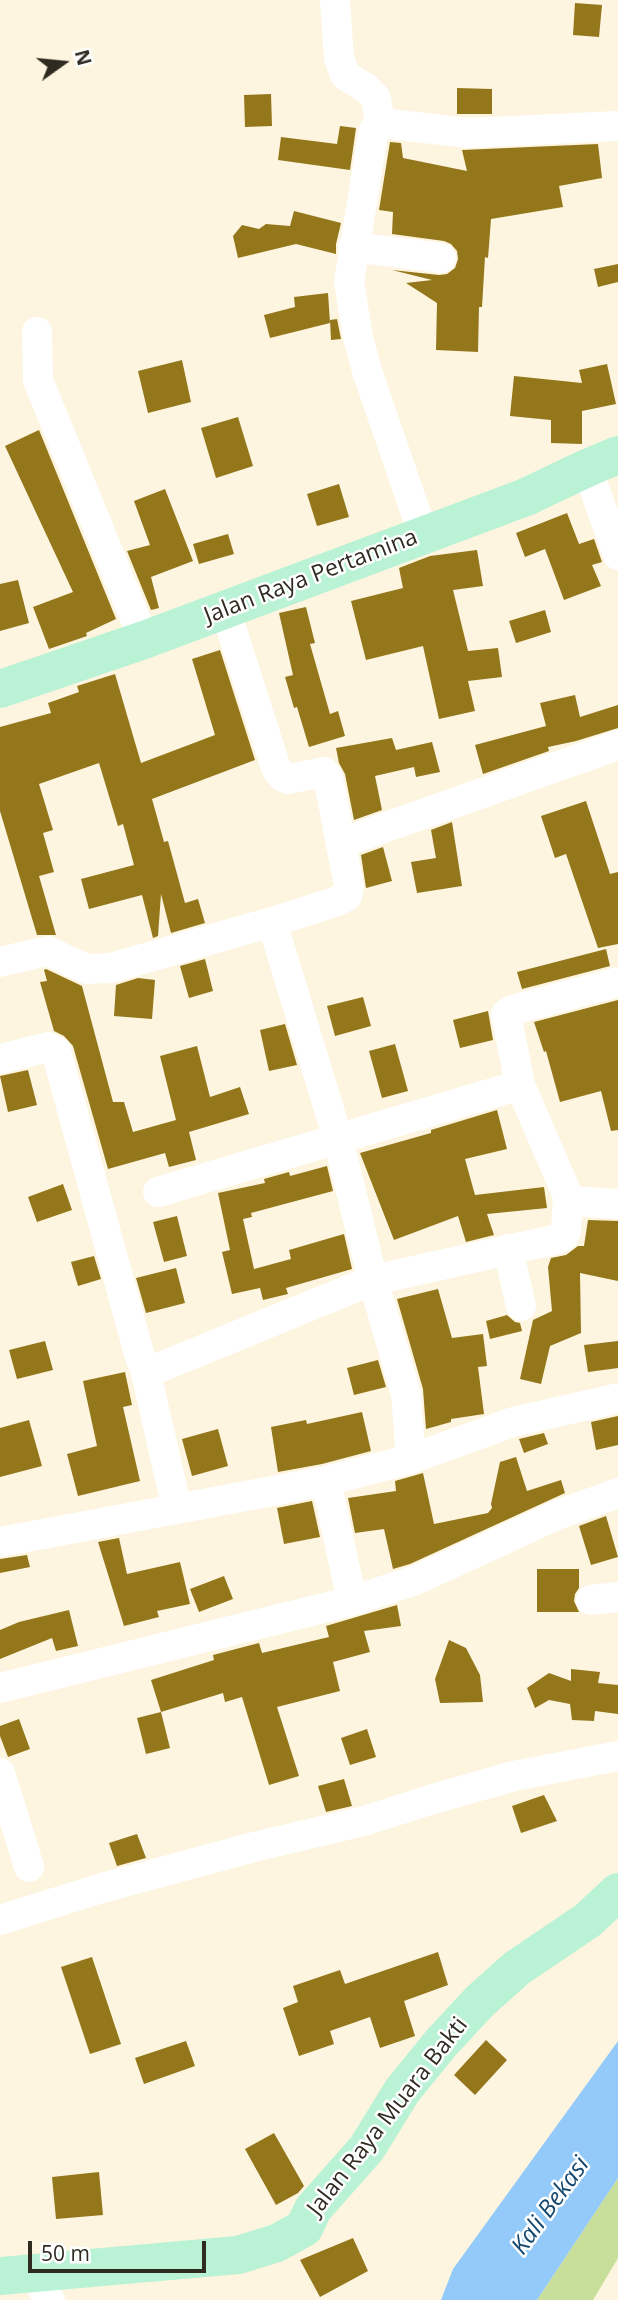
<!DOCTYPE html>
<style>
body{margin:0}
#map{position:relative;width:618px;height:2300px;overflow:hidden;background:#fdf5df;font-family:"Open Sans",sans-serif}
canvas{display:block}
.north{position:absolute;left:28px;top:28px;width:70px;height:70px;-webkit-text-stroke:5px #fff;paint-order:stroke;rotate:75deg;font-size:19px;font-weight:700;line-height:28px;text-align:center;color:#2f2b21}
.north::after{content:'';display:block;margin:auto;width:24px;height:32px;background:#2f2b21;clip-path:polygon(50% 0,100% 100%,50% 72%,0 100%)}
.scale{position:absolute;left:28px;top:2241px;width:178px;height:32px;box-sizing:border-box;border:4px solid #2f2b21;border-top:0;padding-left:9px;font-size:21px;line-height:24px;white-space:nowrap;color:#2f2b21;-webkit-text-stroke:5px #fff;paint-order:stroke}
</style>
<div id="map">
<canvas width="618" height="2300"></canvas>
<div class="north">N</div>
<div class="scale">50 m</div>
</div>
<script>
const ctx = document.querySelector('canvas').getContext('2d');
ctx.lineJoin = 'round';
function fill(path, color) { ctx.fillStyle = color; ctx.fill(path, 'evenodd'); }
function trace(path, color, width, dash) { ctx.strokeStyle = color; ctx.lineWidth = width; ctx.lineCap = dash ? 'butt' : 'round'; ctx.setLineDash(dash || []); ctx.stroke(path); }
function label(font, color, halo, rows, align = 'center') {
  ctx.font = font + ' "Open Sans",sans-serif'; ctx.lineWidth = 5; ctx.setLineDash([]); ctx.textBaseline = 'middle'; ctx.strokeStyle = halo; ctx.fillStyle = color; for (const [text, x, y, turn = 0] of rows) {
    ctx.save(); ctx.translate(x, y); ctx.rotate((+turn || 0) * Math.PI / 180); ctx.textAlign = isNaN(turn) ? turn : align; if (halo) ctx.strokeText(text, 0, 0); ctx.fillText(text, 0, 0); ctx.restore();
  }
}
fill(new Path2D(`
 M618,2178V2258L593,2300H537Z`), '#c8df9b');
fill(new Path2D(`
 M618,2041V2178L537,2300H441L453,2269Z`), '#93caf9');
fill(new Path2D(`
 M575,3L602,5L599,37L573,35Z
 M457,88L492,89V114H457Z
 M271,94L272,126L245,127L244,95Z
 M340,126L356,128L350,170L278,160L281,137L337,144Z
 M390,142L401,143L403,158L467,171L462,150L598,144L602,178L559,186L563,207L491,219L488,258L485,257L482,307H479L478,352L436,350L437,303L406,283L432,280L392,270L439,275L447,274L455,268L458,259L457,251L451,244L444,241L392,234L393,212L379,210Z
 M294,211L341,223L336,244V254L296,244L238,258L233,236L242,225L259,229L266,224L290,226Z
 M618,264V282L598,287L594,269Z
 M328,293L330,323L270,338L264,315L295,307L294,297Z
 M337,319L341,339L331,340L330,320Z
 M182,360L191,402L148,413L138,371Z
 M607,364L616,404L582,411V444L551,443V420L510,416L514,376L582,383L579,370Z
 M238,417L253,466L216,478L201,428Z
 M39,430L116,619L86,633L87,636L49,649L33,607L73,592L5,446Z
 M339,484L349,517L317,526L307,494Z
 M165,489L193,561L151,577L159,608L151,610L127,551L150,545L134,501Z
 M567,513L579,544L594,539L602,562L592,565L601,586L564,600L545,549L525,557L516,533Z
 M228,534L234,554L199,564L193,544Z
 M477,550L483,586L453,590L468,651L498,648L502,677L468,681L475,711L439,719L423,646L366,660L351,601L403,588L399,568L430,556Z
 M18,580L29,623L0,631V584Z
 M306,607L315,643L310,644L330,714L338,711L345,736L309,747L297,707L294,708L285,677L293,675L279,613Z
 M545,610L551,632L516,643L509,621Z
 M220,650L255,760L152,799L164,842L168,841L185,903L198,899L205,923L171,933L161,894L158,936L153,938L142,895L89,909L81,879L134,865L123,824L118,826L99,763L39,784L53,830L43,833L54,872L39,876L56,935H37L0,811V727L51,713L48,703L79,692L77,686L115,674L141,763L215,735L192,659Z
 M575,695L580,717L618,705V728L576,741L548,747L549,751L483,774L475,745L546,726L540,703Z
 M392,738L396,750L432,742L440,772L416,777L414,767L375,776L382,810L354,820L345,774L339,763L336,748Z
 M586,801L610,874L618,872V944L598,948L566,854L555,858L541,816Z
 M452,822L462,886L417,893L411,862L436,858L431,830Z
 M383,847L392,881L366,888L361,855Z
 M606,949L610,966L522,989L517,972Z
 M205,959L213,991L189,998L180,966Z
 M46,969L82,986L113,1102H124L133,1132L176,1120L160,1056L197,1046L210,1097L240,1087L249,1114L189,1132L196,1160L169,1167L165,1153L108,1169L73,1046L64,1036L54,1031L40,982L47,981L44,970Z
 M138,978L155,980L152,1019L114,1016L116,985Z
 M363,997L371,1026L335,1036L327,1006Z
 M618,1000V1130L611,1131L601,1091L560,1102L546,1051L544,1052L534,1022Z
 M488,1011L493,1040L460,1048L453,1020Z
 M285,1024L297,1065L269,1071L260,1030Z
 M395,1044L408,1091L382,1098L369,1051Z
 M28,1070L37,1105L8,1112L0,1076Z
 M497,1110L507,1149L465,1159L475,1195L544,1187L547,1208L487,1214L494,1235L466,1242L458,1216L394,1240L360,1153L431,1133V1130Z
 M327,1166L333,1191L251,1213L252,1217L243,1219L254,1269L291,1259L289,1250L344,1234L352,1269L286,1288L288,1294L263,1300L260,1288L232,1294L222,1252L230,1250L218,1193L265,1183L264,1179L289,1172L290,1176Z
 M63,1184L72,1210L37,1222L28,1197Z
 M177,1216L187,1256L164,1262L153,1222Z
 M588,1220L618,1221V1281L580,1273L581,1333L550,1346L541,1384L520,1379L533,1320L552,1311L548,1267L551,1258L566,1255L578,1246H584Z
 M94,1256L101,1279L78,1286L71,1262Z
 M176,1268L185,1303L146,1313L136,1278Z
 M438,1289L452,1338L483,1334L487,1366L478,1367L484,1414L451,1419V1422L426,1429L423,1389L397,1299Z
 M507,1315L515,1322L520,1323L522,1331L490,1339L486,1321Z
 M45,1341L53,1370L17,1379L9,1350Z
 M618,1341V1368L588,1372L584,1345Z
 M378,1360L386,1387L354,1395L347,1368Z
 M125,1372L132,1405L123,1407L140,1481L78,1496L67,1454L97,1446L83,1381Z
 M362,1412L371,1451L322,1464L278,1472L271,1427L306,1420L307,1424Z
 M618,1416V1445L596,1450L591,1422Z
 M29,1420L42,1466L0,1477V1428Z
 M218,1429L228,1466L192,1476L182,1439Z
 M544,1433L548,1444L524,1453L519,1439Z
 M516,1457L527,1491L561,1480L565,1493L410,1564L393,1569L384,1529L355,1533L348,1498L396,1491L395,1481L423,1473L434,1524L488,1513L492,1508L491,1504L500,1462Z
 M312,1501L320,1537L284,1544L277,1508Z
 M606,1516L618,1557L591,1565L579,1526Z
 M119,1538L127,1574L180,1562L190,1604L157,1611L159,1617L124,1626L98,1542Z
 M27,1555L30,1567L0,1573V1559Z
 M537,1569H579V1588L575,1594L574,1601L579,1612H537Z
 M224,1576L233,1599L199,1612L190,1589Z
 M397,1605L401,1626L364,1631L370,1652L333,1662L340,1691L277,1707L299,1776L269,1785L242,1697L225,1702L223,1693L161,1712L151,1680L214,1660L213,1655L259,1643L262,1653L329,1637L326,1626Z
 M69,1610L78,1646L56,1651L52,1638L0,1659V1630L19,1622Z
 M449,1640L466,1648L480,1675L483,1702L440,1703L435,1679Z
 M571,1669L600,1672L598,1683L618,1685V1714L595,1711L594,1721L572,1720L570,1704L549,1700L535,1708L527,1688L549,1673L571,1681Z
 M161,1712L170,1748L146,1754L137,1718Z
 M19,1719L30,1749L8,1757L0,1736V1726Z
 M367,1729L376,1757L350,1765L341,1738Z
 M344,1779L352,1806L326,1812L318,1786Z
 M544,1795L557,1821L521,1833L512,1806Z
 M137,1834L146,1858L117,1866L109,1843Z
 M438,1952L448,1985L404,2001L415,2036L380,2048L370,2017L330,2031L334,2044L299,2056L283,2008L298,2002L293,1986L340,1970L345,1984Z
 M92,1957L121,2044L90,2054L61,1967Z
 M486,2040L507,2060L475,2095L454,2075Z
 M186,2041L195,2066L144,2084L135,2058Z
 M274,2133L304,2186L298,2193L276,2205L245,2149Z
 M99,2172L103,2215L56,2219L52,2177Z
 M353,2238L368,2271L320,2297L300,2260Z`), '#94761b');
trace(new Path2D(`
 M335,0L339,58L345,75L367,89L376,98L380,123L374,129L349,282L358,337L367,371L423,534
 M380,123L469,133L618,126
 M353,247L441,258
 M37,332L38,380L144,640
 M587,468L618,555
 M341,843L618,745
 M272,922L338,1139L373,1280L406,1394L411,1459
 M0,962L48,951L86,969L111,968L272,922L335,902L347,896L349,886L328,777L324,772L288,779L282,776L276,768L225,609
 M618,982L512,1010L506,1014L520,1085L568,1196L572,1201L618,1204
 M0,1059L48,1047L56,1051L140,1357L146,1373L373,1280L558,1239L564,1236L566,1230L568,1196
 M158,1192L520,1085
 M508,1249L521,1306
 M146,1373L177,1509
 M326,1481L352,1601
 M0,1542L326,1481L411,1459L513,1422L618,1398
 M591,1600L618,1597
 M0,1688L352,1601L416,1580L557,1515L618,1493
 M0,1773L29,1867
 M0,1920L102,1888L254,1847L364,1821L433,1799L514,1776L618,1756
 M33,2274L50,2300`), '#fff', 30);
trace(new Path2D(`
 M0,689L144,640L526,497L587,468L618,455
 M0,2276L238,2255L277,2243L304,2228L313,2209L367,2148L402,2091L441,2043L480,2001L517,1968L588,1920L618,1892`), '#b9f2d4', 38);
label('23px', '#2f2b21', '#fff', [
 ["Jalan Raya Pertamina",311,577,-21],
 ["Jalan Raya Muara Bakti",388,2117,-52]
]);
label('italic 24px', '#15496f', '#fff', [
 ["Kali Bekasi",551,2206,-54]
]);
</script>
